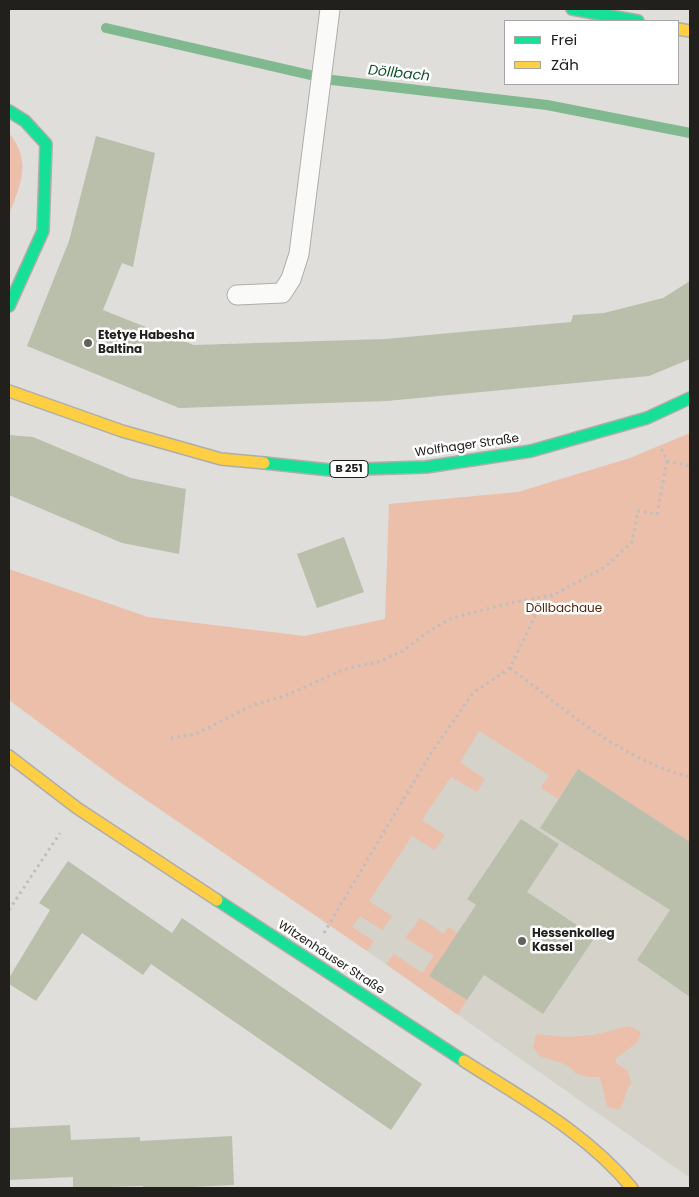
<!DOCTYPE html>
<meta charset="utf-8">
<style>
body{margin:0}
#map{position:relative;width:699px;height:1197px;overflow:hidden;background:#dfdeda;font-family:Poppins,sans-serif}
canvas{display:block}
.frame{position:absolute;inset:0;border:10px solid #21201d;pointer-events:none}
.legend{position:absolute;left:504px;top:20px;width:175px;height:65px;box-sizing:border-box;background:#fff;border:1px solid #a6a6a5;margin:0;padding:6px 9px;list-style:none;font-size:15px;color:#21201d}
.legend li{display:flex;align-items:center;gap:10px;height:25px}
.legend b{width:25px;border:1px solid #a6a6a5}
</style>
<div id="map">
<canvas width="699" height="1197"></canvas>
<div class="frame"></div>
<ul class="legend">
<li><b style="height:6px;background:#16e098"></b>Frei</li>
<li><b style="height:6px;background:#ffcf43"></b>Zäh</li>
</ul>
</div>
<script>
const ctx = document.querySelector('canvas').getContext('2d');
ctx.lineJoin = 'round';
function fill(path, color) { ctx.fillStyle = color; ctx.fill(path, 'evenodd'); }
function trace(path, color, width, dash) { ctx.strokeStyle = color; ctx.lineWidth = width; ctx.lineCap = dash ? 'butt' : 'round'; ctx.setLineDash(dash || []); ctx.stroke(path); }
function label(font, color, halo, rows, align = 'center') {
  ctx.font = font + ' Poppins,sans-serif'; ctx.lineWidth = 5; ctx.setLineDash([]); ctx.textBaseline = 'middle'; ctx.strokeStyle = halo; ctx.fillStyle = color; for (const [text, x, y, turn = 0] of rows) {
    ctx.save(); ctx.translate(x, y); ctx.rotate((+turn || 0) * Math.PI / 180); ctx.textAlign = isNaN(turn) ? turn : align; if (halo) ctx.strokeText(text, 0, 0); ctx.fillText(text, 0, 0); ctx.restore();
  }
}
fill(new Path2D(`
 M482,722L690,801V1178L340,932Z`), '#d5d3c9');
fill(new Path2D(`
 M9,133C32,162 21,183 9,215Z
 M690,433V842L578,769L558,799L541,788L549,775L479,731L460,762L485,779L477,792L451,777L422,820L445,835L435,850L412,836L369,901L392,916L382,930L360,916L352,927L374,941L367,951L114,778L9,700V569L148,617L304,636L385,619L389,504L518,492L630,458Z
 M420,918L444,934L448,927L458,933L430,976L467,1000L458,1015L386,964L394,954L422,973L434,956L405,938Z
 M629,1026L641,1032L638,1042L616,1058V1063L628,1071L631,1084C623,1094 626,1102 619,1110L607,1107L600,1077H588L575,1073L567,1065L540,1056L533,1047L536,1034L566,1037L593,1035Z`), '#ebbfaa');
trace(new Path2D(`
 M106,28L332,80L547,105L690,133`), '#80b88f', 10);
fill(new Path2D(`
 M96,136L155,153L133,267L122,263L103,310L138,324L194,345L385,339L571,322L573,315L604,313L663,298L690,281V359L649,376L387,401L179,408L27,346L69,241Z
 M9,435L33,437L131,478L186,489L179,554L122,543L9,495Z
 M344,537L364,592L317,608L297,554Z
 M578,769L690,842V997L637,960L670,910L540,828Z
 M521,819L559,844L527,892L595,937L543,1014L484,975L467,1000L429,976L476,905L467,899Z
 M68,861L172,933L182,918L422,1084L391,1130L151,964L143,975L82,933L36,1001L9,984V978L50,910L39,903Z
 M70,1125L71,1140L140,1137V1141L232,1136L234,1185L173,1188H143V1186L73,1188V1177L9,1180V1128Z`), '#babfac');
const lane = new Path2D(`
 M237,295L282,293L291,279L299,254L330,9`);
const fast = new Path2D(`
 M572,9L638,21
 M9,111L25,121L46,144L43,231L9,306
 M264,463L330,470L426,467L531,451L647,418L690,398
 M217,900L464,1061`);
const slow = new Path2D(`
 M678,29L690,31
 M9,391L122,431L221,459L264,463
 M9,756L77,808L217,900
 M464,1061C523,1099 587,1133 632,1188`);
trace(lane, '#aeadaa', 21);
trace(fast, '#aeadaa', 14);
trace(slow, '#aeadaa', 14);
trace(new Path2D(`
 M667,461L690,466
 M510,668C567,711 620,759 690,777
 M171,738L196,734L253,705L287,695L345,669L378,662L403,651L426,633L452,618L510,603L552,595
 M9,910L60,833
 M324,933L431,753L473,693L510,668L536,614L553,595L605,567L632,542L638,511L657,514L667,461L660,446`), '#bebebd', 3, [2.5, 4]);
trace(lane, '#fafaf9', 19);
trace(fast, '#16e098', 11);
trace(slow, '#ffcf43', 11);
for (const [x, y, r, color] of [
 [88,343,5,"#64625f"],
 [522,941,5,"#64625f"]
]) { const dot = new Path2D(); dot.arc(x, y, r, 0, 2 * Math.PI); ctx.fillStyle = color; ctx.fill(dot); trace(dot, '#fff', 2); }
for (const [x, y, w] of [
 [349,469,38]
]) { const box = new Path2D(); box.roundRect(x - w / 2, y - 8.5, w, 17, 4); ctx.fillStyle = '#fff'; ctx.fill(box); trace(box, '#21201d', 1); }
label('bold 11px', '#21201d', null, [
 ["B 251",349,469]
]);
label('bold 12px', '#21201d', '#fff', [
 ["Etetye Habesha",98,336],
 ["Baltina",98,350],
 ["Hessenkolleg",532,934],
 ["Kassel",532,948]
], 'left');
label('12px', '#21201d', '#fff', [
 ["Wolfhager Straße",467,446,-8],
 ["Witzenhäuser Straße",331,958,33]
]);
label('12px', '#592306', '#fff', [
 ["Döllbachaue",564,609]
]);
label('italic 14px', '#14502a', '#fff', [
 ["Döllbach",399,74,6]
]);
</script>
